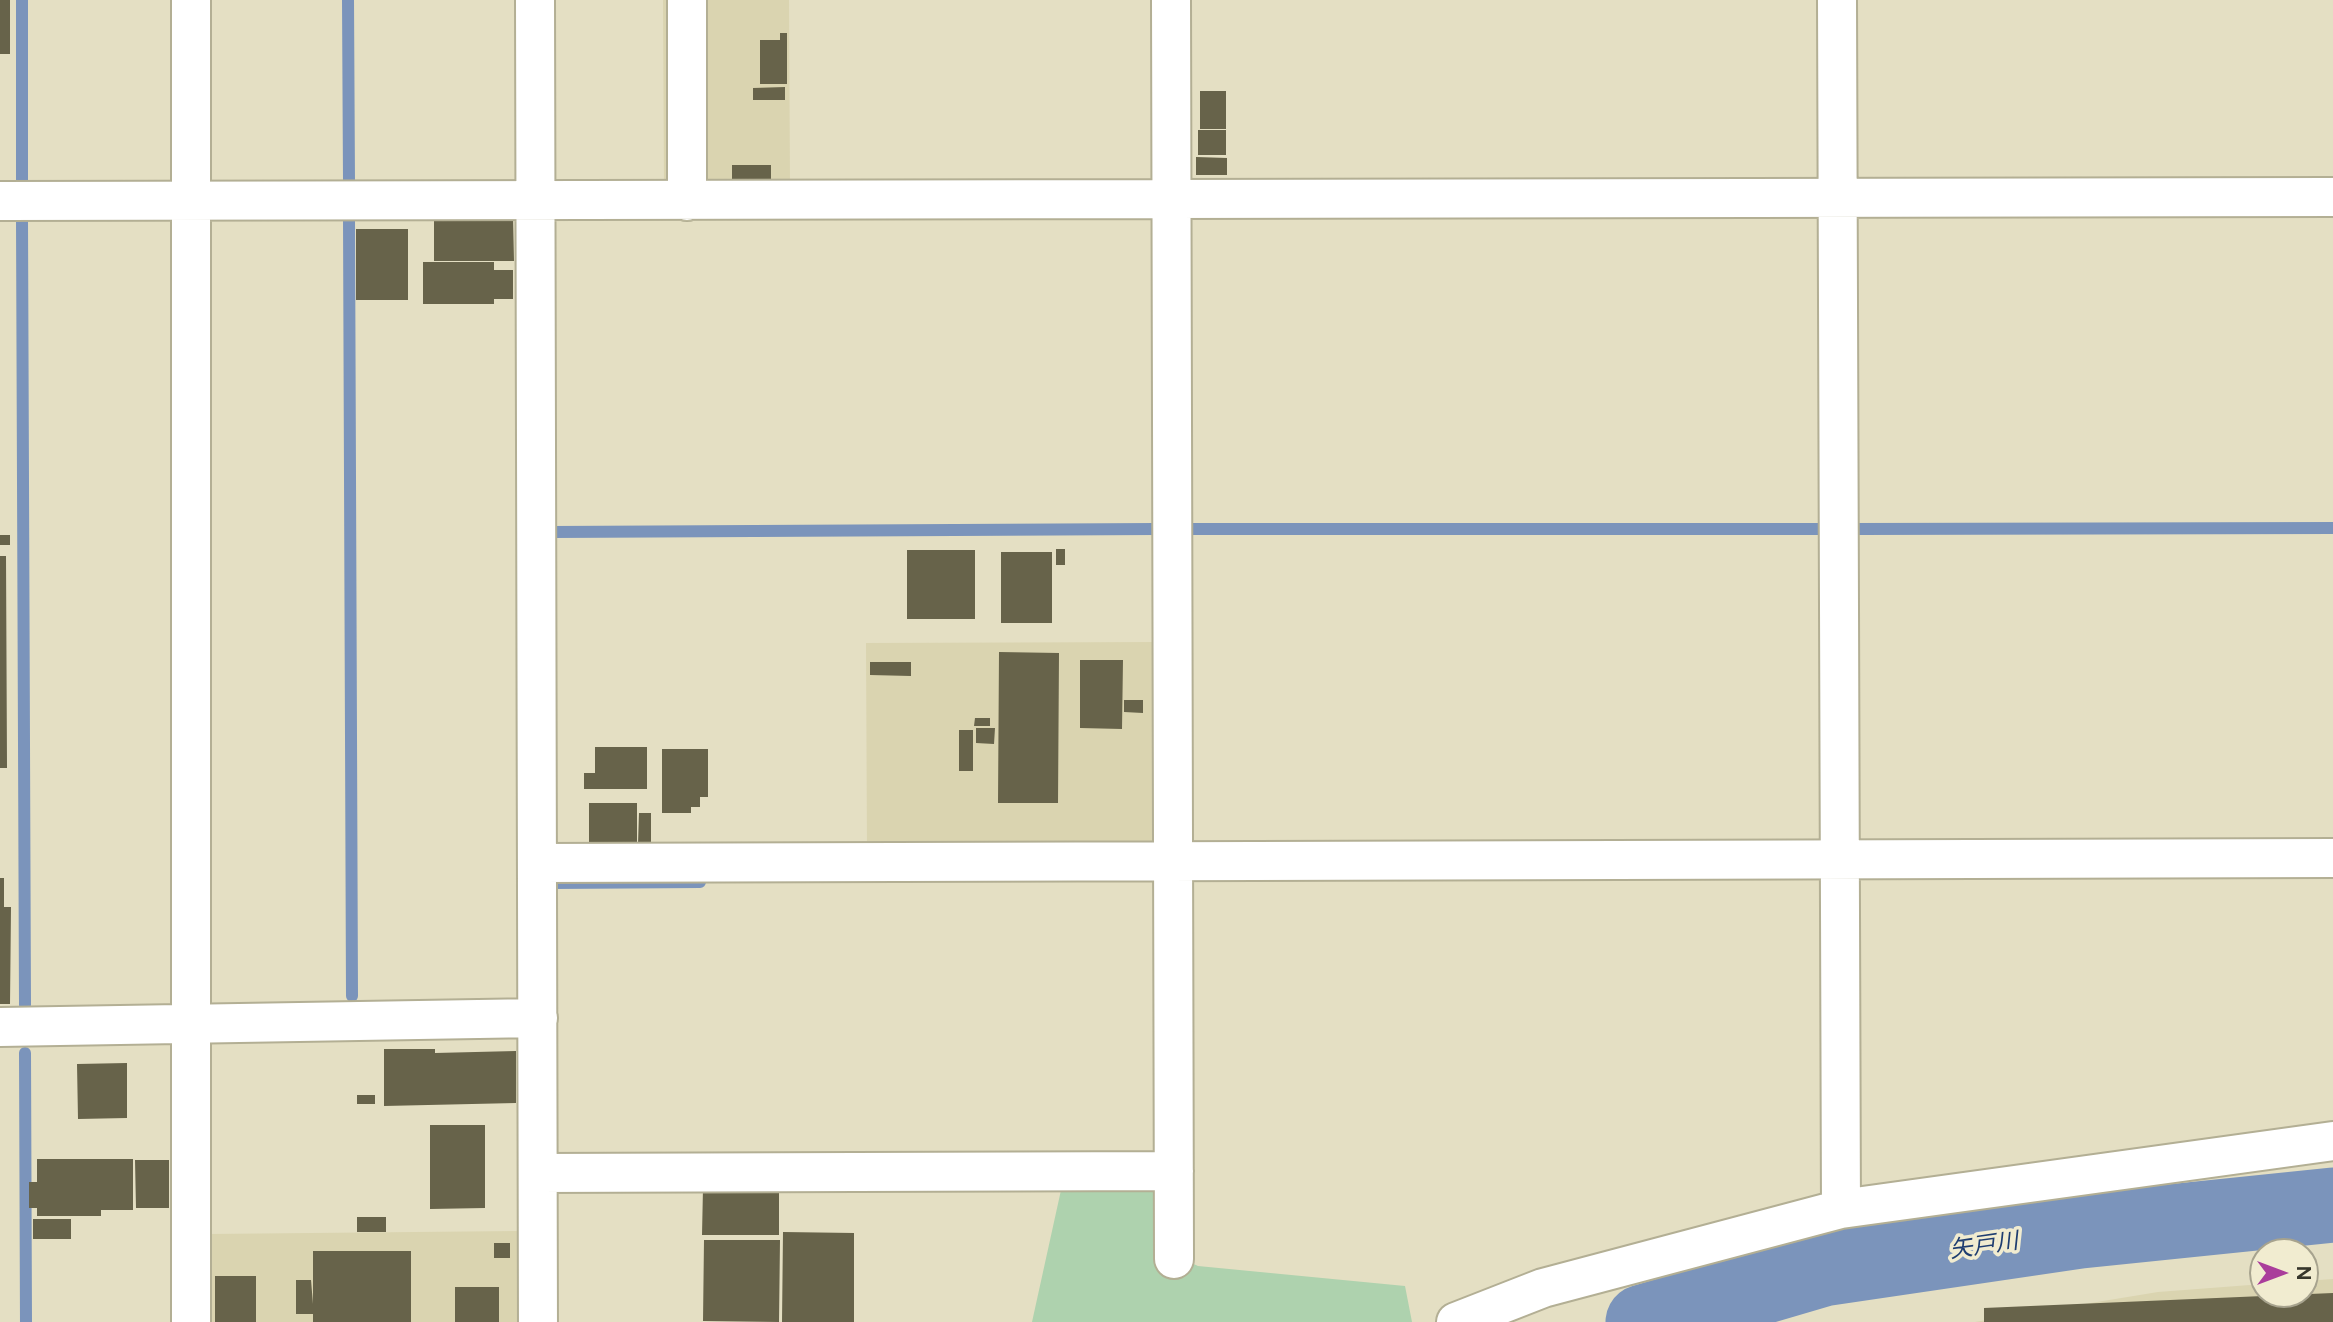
<!DOCTYPE html>
<meta charset="utf-8">
<style>
body{margin:0}
#map{position:relative;width:2333px;height:1322px;overflow:hidden;background:#e4dfc3;font-family:Figtree,sans-serif}
canvas{display:block}
.north{position:absolute;left:2249px;top:1238px;width:70px;height:70px;box-sizing:border-box;background:#f1ecd0;border:2px solid #a7a38e;border-radius:50%;rotate:90deg;font-size:19px;font-weight:700;line-height:28px;text-align:center;color:#37362b}
.north::after{content:'';display:block;margin:auto;width:24px;height:32px;background:#aa3d9b;clip-path:polygon(50% 0,100% 100%,50% 72%,0 100%)}
</style>
<div id="map">
<canvas width="2333" height="1322"></canvas>
<div class="north">N</div>
</div>
<script>
const ctx = document.querySelector('canvas').getContext('2d');
ctx.lineJoin = 'round';
function paint(path, color) { ctx.fillStyle = color; ctx.fill(path, 'evenodd'); }
const poly = rows => new Path2D(rows.map(r => 'M' + r).join(''));
function trace(path, color, width, dash) { ctx.strokeStyle = color; ctx.lineWidth = width; ctx.lineCap = dash ? 'butt' : 'round'; ctx.setLineDash(dash || []); ctx.stroke(path); }
function drawText(font, color, halo, rows, align = 'center') {
  ctx.font = font + ' Figtree,"Noto Sans JP",sans-serif'; ctx.lineWidth = 7; ctx.setLineDash([]); ctx.textBaseline = 'middle'; ctx.strokeStyle = halo; ctx.fillStyle = color; for (const [text, x, y, turn = 0] of rows) {
    ctx.save(); ctx.translate(x, y); ctx.rotate((+turn || 0) * Math.PI / 180); ctx.textAlign = isNaN(turn) ? turn : align; if (halo) ctx.strokeText(text, 0, 0); ctx.fillText(text, 0, 0); ctx.restore();
  }
}
const built = poly([
 [663,0,789,0,790,186,664,187],
 [1162,642,1161,844,867,851,866,643],
 [519,1231,520,1322,209,1322,208,1234],
 [2333,1279,2333,1322,1975,1322,2158,1292,2263,1284,2263,1294,2305,1294,2305,1281]
]);
const green = poly([
 [1063,1181,1161,1181,1185,1260,1198,1266,1405,1286,1412,1322,1032,1322]
]);
const stream = poly([
 [22,0,22,181],
 [348,0,349,181],
 [349,219,352,996],
 [22,220,25,1005],
 [1188,529,1824,529],
 [1857,529,2333,528],
 [552,532,1156,529],
 [553,883,700,882],
 [25,1053,26,1322]
]);
const river = poly([
 [1643,1322,1823,1269,2081,1231,2333,1205]
]);
const building = poly([
 [0,0,10,0,10,54,0,54],
 [780,33,787,33,787,84,760,84,760,40,780,40],
 [785,87,785,100,753,100,753,88],
 [1200,91,1226,91,1226,129,1200,129],
 [1198,130,1226,130,1226,155,1198,155],
 [1196,157,1227,158,1227,175,1196,175],
 [732,165,771,165,771,180,732,180],
 [434,216,513,216,514,261,434,261],
 [356,229,408,229,408,300,356,300],
 [423,262,494,262,494,270,513,270,513,299,494,299,494,304,423,304],
 [0,535,10,535,10,545,0,545],
 [1056,549,1065,549,1065,565,1056,565],
 [907,550,975,550,975,619,907,619],
 [1001,552,1052,552,1052,623,1001,623],
 [0,556,6,556,7,768,0,768],
 [999,652,1059,653,1058,803,998,803],
 [1080,660,1123,660,1122,729,1080,728],
 [870,662,911,662,911,676,870,675],
 [1124,700,1143,700,1143,713,1124,712],
 [975,718,990,718,990,726,974,726],
 [976,728,995,728,994,744,976,743],
 [959,730,973,730,973,771,959,771],
 [595,747,647,747,647,789,584,789,584,773,595,773],
 [662,749,708,749,708,797,700,797,700,807,691,807,691,813,662,813],
 [589,803,637,803,637,848,589,848],
 [639,813,651,813,651,844,638,844],
 [0,878,4,878,4,907,11,907,10,1004,0,1004],
 [384,1049,435,1049,435,1053,516,1051,516,1103,384,1106],
 [127,1063,127,1118,78,1119,77,1064],
 [357,1095,375,1095,375,1104,357,1104],
 [430,1125,485,1125,485,1208,430,1209],
 [37,1159,133,1159,133,1210,101,1210,101,1216,37,1216,37,1208,29,1208,29,1182,37,1182],
 [135,1160,169,1160,169,1208,136,1208],
 [703,1188,779,1188,779,1235,702,1235],
 [357,1217,386,1217,386,1232,357,1232],
 [33,1219,71,1219,71,1239,33,1239],
 [783,1232,854,1233,854,1322,782,1322],
 [704,1240,780,1240,779,1322,703,1321],
 [494,1243,510,1243,510,1258,494,1258],
 [313,1251,411,1251,411,1322,313,1322,313,1314,296,1314,296,1280,311,1280,313,1304],
 [215,1276,256,1276,256,1322,215,1322],
 [455,1287,499,1287,499,1322,455,1322],
 [2333,1293,2333,1322,1984,1322,1984,1308]
]);
const minor = poly([
 [191,0,191,1322],
 [535,0,538,1322],
 [687,0,687,201],
 [1171,0,1174,1259],
 [1837,0,1841,1209],
 [0,201,2333,197],
 [538,863,2333,858],
 [0,1027,538,1018],
 [538,1173,1174,1171],
 [1456,1322,1543,1288,1841,1209,2333,1141]
]);
const waterNames = [
 ["矢戸川",1984,1246,-8]
];
paint(built, '#dad4b0');
paint(green, '#aed2ae');
trace(stream, '#7b94bb', 12);
trace(river, '#7b94bb', 75);
paint(building, '#67634a');
trace(minor, '#b3af94', 42);
trace(minor, '#fff', 38);
drawText('italic 23px', '#1e3d70', '#f1ecd0', waterNames);
</script>
